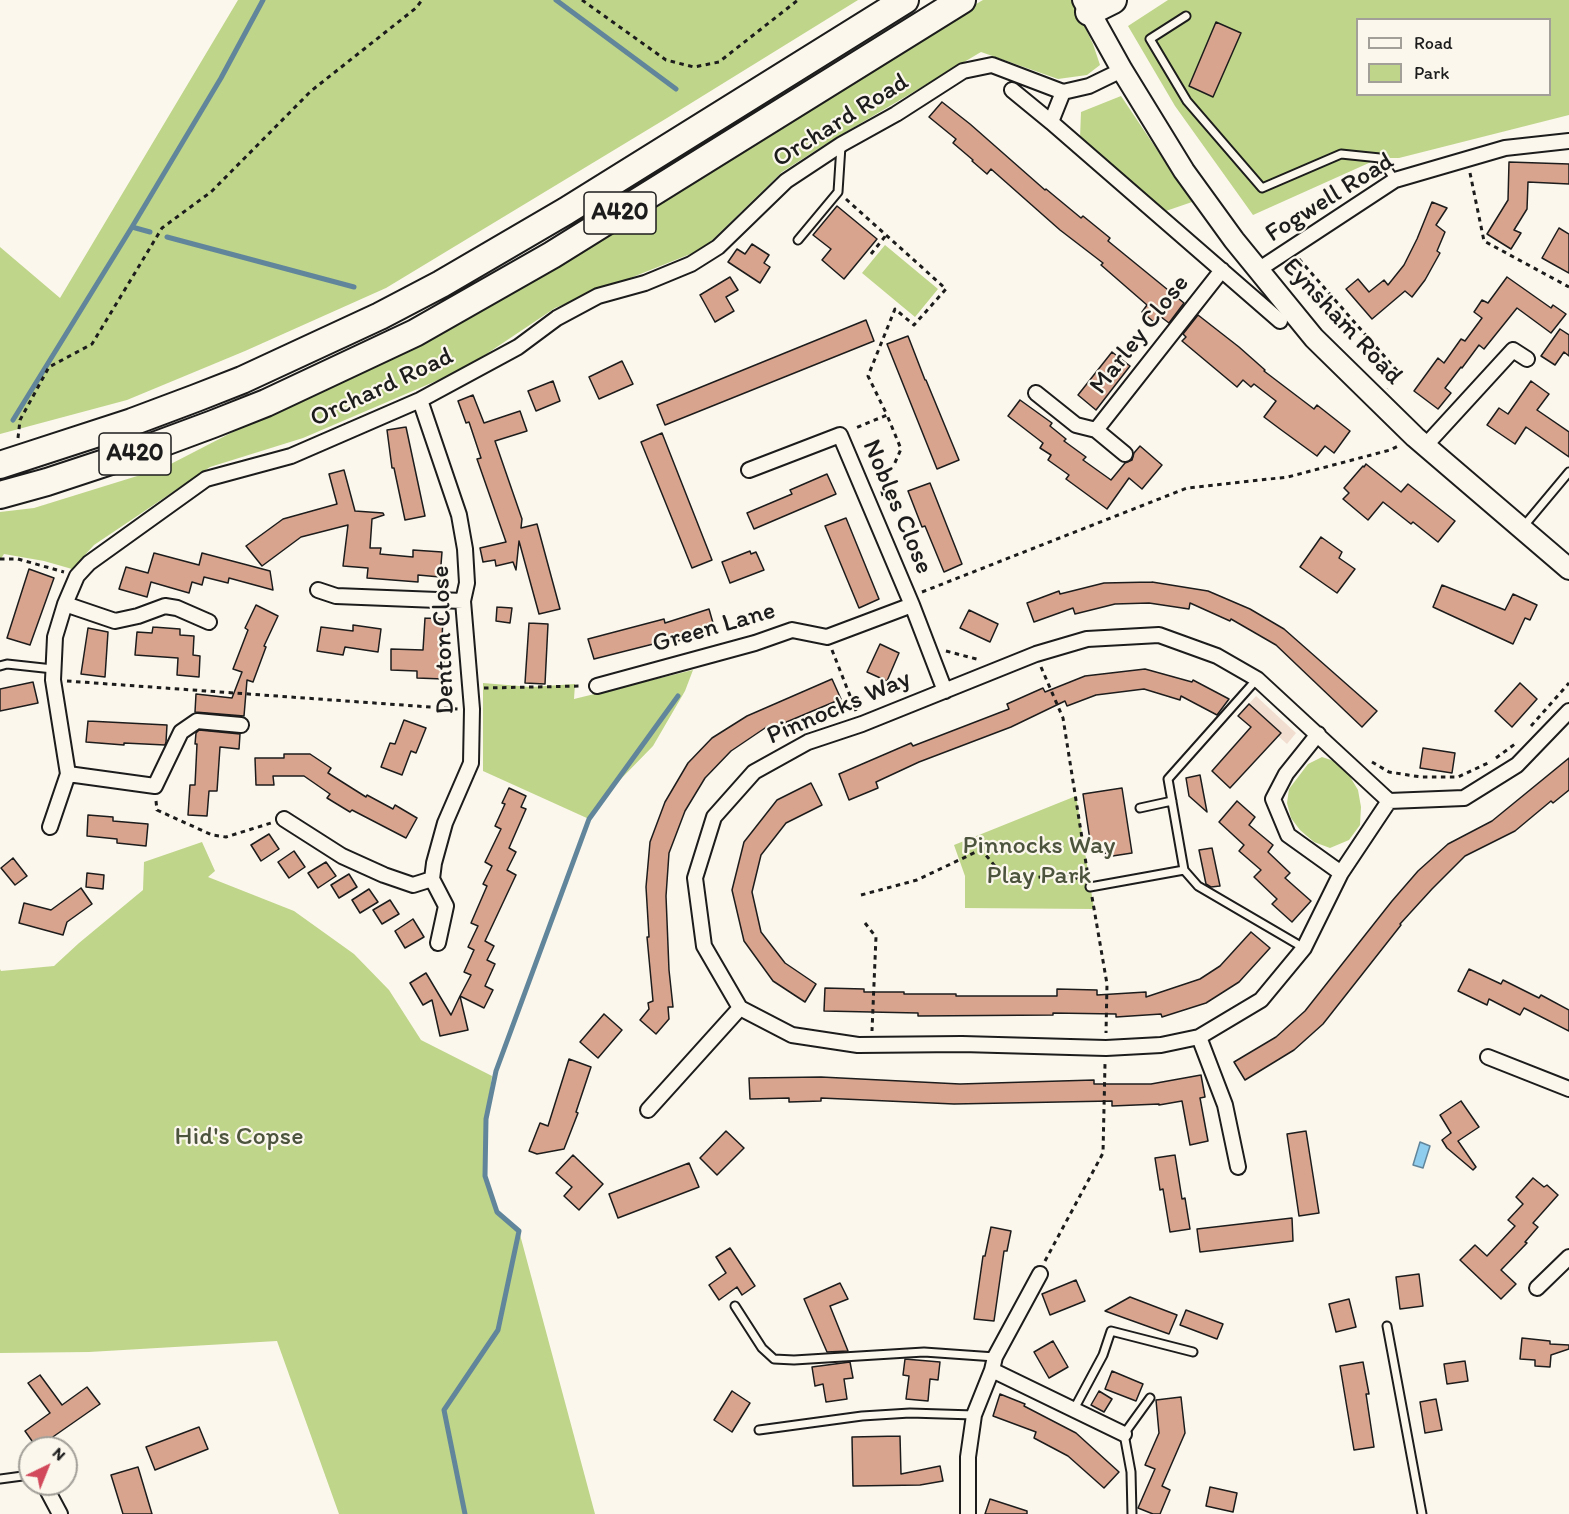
<!DOCTYPE html>
<style>
body{margin:0}
#map{position:relative;width:1569px;height:1514px;overflow:hidden;background:#fbf7ec;font-family:Itim,sans-serif}
canvas{display:block}
.legend{position:absolute;left:1356px;top:18px;width:195px;height:78px;box-sizing:border-box;background:#fbf7ec;border:2px solid #a29f99;margin:0;padding:8px 10px;list-style:none;font-size:18px;color:#1c1c1c}
.legend li{display:flex;align-items:center;gap:12px;height:30px}
.legend b{width:30px;border:2px solid #a29f99}
.north{position:absolute;left:18px;top:1436px;width:60px;height:60px;box-sizing:border-box;background:#fbf7ec;border:2px solid #a29f99;border-radius:50%;rotate:43deg;font-size:16px;font-weight:700;line-height:24px;text-align:center;color:#1c1c1c}
.north::after{content:'';display:block;margin:auto;width:21px;height:27px;background:#d1495b;clip-path:polygon(50% 0,100% 100%,50% 72%,0 100%)}
</style>
<div id="map">
<canvas width="1569" height="1514"></canvas>
<ul class="legend">
<li><b style="height:8px;background:#fbf7ec"></b>Road</li>
<li><b style="height:16px;background:#bfd58a"></b>Park</li>
</ul>
<div class="north">N</div>
</div>
<script>
const ctx = document.querySelector('canvas').getContext('2d');
ctx.lineJoin = 'round';
function paint(path, color) { ctx.fillStyle = color; ctx.fill(path, 'evenodd'); }
const poly = rows => new Path2D(rows.map(r => 'M' + r).join(''));
function trace(path, color, width, dash) { ctx.strokeStyle = color; ctx.lineWidth = width; ctx.lineCap = dash ? 'butt' : 'round'; ctx.setLineDash(dash || []); ctx.stroke(path); }
function drawText(font, color, halo, rows, align = 'center') {
  ctx.font = font + ' Itim,sans-serif'; ctx.lineWidth = 4.5; ctx.setLineDash([]); ctx.textBaseline = 'middle'; ctx.strokeStyle = halo; ctx.fillStyle = color; for (const [text, x, y, turn = 0] of rows) {
    ctx.save(); ctx.translate(x, y); ctx.rotate((+turn || 0) * Math.PI / 180); ctx.textAlign = isNaN(turn) ? turn : align; if (halo) ctx.strokeText(text, 0, 0); ctx.fillText(text, 0, 0); ctx.restore();
  }
}
const built = poly([
 [1256,696,1296,733,1287,744,1278,736,1270,745,1238,716]
]);
const green = poly([
 [238,0,858,0,667,118,386,288,245,351,127,400,0,434,0,247,60,298],
 [983,0,1072,0,1093,44,1100,65,1087,75,1058,79,981,52,829,142,782,172,703,249,555,308,464,369,303,438,210,467,94,545,72,569,44,561,4,554,0,560,0,512,34,508,163,468,287,404],
 [1168,0,1569,0,1569,115,1399,158,1380,158,1253,215,1175,106,1128,26],
 [1358,20,1550,20,1550,94,1358,94],
 [1121,96,1192,202,1163,212,1080,138,1081,112],
 [885,245,938,289,915,317,862,273],
 [693,670,685,691,653,746,614,786,589,819,483,771,483,683,531,687,575,684,574,699],
 [1322,757,1334,761,1349,775,1358,790,1361,807,1360,825,1349,840,1330,848,1314,842,1300,830,1291,818,1287,803,1289,789,1308,764],
 [1076,796,1094,909,965,908,965,876,954,845],
 [202,842,215,871,208,877,294,911,354,954,389,990,421,1040,492,1076,486,1119,485,1176,497,1212,519,1231,595,1514,339,1514,277,1341,89,1352,0,1353,0,969,1,971,54,966,79,943,143,890,144,862]
]);
const water = poly([
 [1420,1142,1430,1146,1423,1168,1413,1165,1420,1142]
]);
const stream = poly([
 [556,0,676,89],
 [132,227,150,232],
 [167,237,354,287],
 [13,420,132,227,221,78,263,0],
 [465,1514,444,1410,498,1330,519,1231,497,1212,485,1176,486,1119,496,1071,589,819,678,696]
]);
const building = poly([
 [1216,22,1241,33,1213,97,1189,86,1216,22],
 [942,102,970,124,1045,190,1046,189,1081,218,1083,216,1110,238,1108,241,1184,303,1169,323,1161,317,1155,323,1142,312,1147,305,1101,265,1103,263,1060,230,991,169,987,174,972,161,973,160,953,143,956,139,929,117,942,102],
 [1509,162,1569,164,1569,184,1528,182,1527,209,1514,230,1521,233,1511,249,1487,234,1508,200,1509,162],
 [1432,202,1447,208,1436,225,1445,232,1437,251,1440,253,1425,280,1412,297,1405,291,1372,319,1346,289,1358,279,1369,292,1384,280,1388,285,1404,265,1417,239,1432,202],
 [837,206,877,239,844,279,822,260,831,249,813,235,837,206],
 [1559,228,1569,234,1569,273,1542,258,1559,228],
 [752,244,769,255,764,263,770,267,760,283,728,262,737,249,745,254,752,244],
 [730,277,738,290,726,297,734,311,715,322,700,295,730,277],
 [1507,277,1551,308,1553,305,1566,314,1551,333,1517,308,1484,349,1479,345,1462,368,1461,367,1445,388,1451,393,1438,409,1414,391,1438,358,1444,363,1461,339,1465,341,1482,318,1474,312,1482,300,1488,303,1507,277],
 [1198,315,1239,347,1265,370,1264,371,1314,409,1317,405,1350,431,1334,453,1325,446,1317,456,1280,429,1264,417,1276,401,1254,384,1251,387,1243,380,1237,387,1182,341,1186,337,1183,334,1198,315],
 [866,320,874,341,665,425,657,405,866,320],
 [1560,329,1569,335,1569,356,1564,352,1555,365,1541,356,1560,329],
 [908,336,925,380,926,380,959,460,937,469,887,344,908,336],
 [1112,352,1130,366,1096,410,1078,395,1112,352],
 [622,361,633,384,599,399,589,377,622,361],
 [553,381,560,401,536,411,528,391,553,381],
 [1531,381,1549,394,1537,410,1569,432,1569,457,1526,427,1515,444,1487,425,1499,408,1508,414,1531,381],
 [473,395,484,423,520,411,527,431,495,441,522,519,521,528,537,524,560,609,539,614,519,541,516,570,513,562,496,566,495,560,483,562,480,548,506,542,477,459,481,458,469,422,466,423,458,401,473,395],
 [1020,400,1052,423,1050,426,1066,439,1064,441,1086,457,1083,460,1111,480,1125,463,1132,460,1134,453,1140,446,1162,465,1142,489,1129,478,1107,509,1066,479,1069,475,1048,460,1051,455,1040,448,1043,443,1008,416,1020,400],
 [406,427,425,516,405,520,394,468,392,468,387,430,406,427],
 [662,433,712,560,692,568,641,442,662,433],
 [1366,464,1401,492,1408,484,1455,521,1438,542,1413,522,1411,524,1383,502,1368,520,1343,499,1349,493,1344,488,1363,466,1364,467,1366,464],
 [344,470,355,511,383,513,384,515,372,519,370,548,381,548,380,554,413,557,413,550,442,552,440,577,418,575,418,582,367,578,368,568,343,566,348,525,301,537,262,566,246,546,283,519,337,504,329,474,344,470],
 [827,474,836,494,754,529,747,513,792,494,790,490,827,474],
 [930,483,962,564,944,572,925,526,922,527,908,491,930,483],
 [846,518,879,599,859,608,825,526,846,518],
 [1321,537,1342,552,1339,558,1355,569,1337,593,1300,567,1321,537],
 [750,551,751,554,756,552,764,570,730,583,722,562,750,551],
 [154,553,199,565,202,553,270,571,273,590,229,578,228,583,204,577,202,585,192,582,189,593,151,582,147,597,119,589,126,567,148,573,154,553],
 [29,569,54,578,30,645,7,638,29,569],
 [1152,582,1208,591,1250,609,1284,629,1377,711,1362,727,1276,645,1231,619,1230,621,1190,603,1189,609,1149,603,1115,604,1075,614,1073,608,1034,622,1027,603,1059,591,1060,594,1104,583,1152,582],
 [1442,585,1505,610,1513,594,1537,605,1530,620,1525,618,1513,644,1433,607,1442,585],
 [256,605,278,616,264,646,266,647,253,682,247,680,244,716,195,712,196,694,232,698,242,672,233,669,248,630,245,628,256,605],
 [497,607,512,608,510,623,496,621,497,607],
 [709,609,715,630,678,641,677,638,594,659,588,639,664,619,665,623,709,609],
 [969,610,998,624,990,642,960,628,969,610],
 [425,618,443,619,441,657,444,657,443,679,417,678,417,671,391,670,391,649,423,650,425,618],
 [529,623,548,624,545,684,525,683,529,623],
 [353,625,381,629,378,652,345,647,343,655,317,651,321,627,353,631,353,625],
 [153,627,180,629,180,635,194,636,193,655,200,656,199,677,177,675,178,658,135,655,137,632,152,633,153,627],
 [88,628,108,632,105,677,81,674,88,628],
 [880,644,899,653,887,681,867,672,880,644],
 [1145,669,1192,682,1193,680,1229,699,1217,715,1181,696,1180,700,1144,689,1096,695,1067,706,1065,701,1011,727,919,762,876,782,878,788,849,800,839,774,911,743,913,746,1009,709,1007,704,1043,688,1045,692,1085,676,1145,669],
 [832,679,841,699,770,729,768,726,731,751,705,778,685,811,669,853,666,896,669,970,673,1007,668,1007,669,1019,656,1034,640,1020,649,1009,648,1003,653,1001,647,937,649,937,646,887,650,842,665,802,688,763,712,738,747,716,832,679],
 [33,682,38,703,0,711,0,689,33,682],
 [1520,683,1537,699,1512,727,1495,711,1520,683],
 [1249,704,1281,733,1230,788,1212,771,1251,727,1238,716,1249,704],
 [404,720,426,728,416,753,411,751,402,775,381,767,390,743,395,744,404,720],
 [88,721,167,725,166,742,165,745,124,743,124,745,86,742,88,721],
 [199,730,240,734,239,749,220,747,217,791,209,791,207,816,188,815,190,785,195,785,197,744,195,744,196,733,199,730],
 [1423,748,1455,753,1452,773,1420,768,1423,748],
 [284,754,310,754,331,768,328,773,366,797,367,795,393,809,395,805,417,818,406,838,352,810,350,812,327,798,330,794,304,776,273,776,274,785,256,785,255,758,284,758,284,754],
 [1569,758,1569,790,1553,803,1551,801,1515,831,1465,856,1432,889,1400,924,1401,925,1323,1024,1294,1050,1245,1080,1234,1062,1276,1037,1305,1011,1392,901,1418,871,1448,844,1492,821,1569,758],
 [1200,775,1207,812,1189,796,1186,778,1200,775],
 [811,783,822,805,786,823,761,855,752,892,761,932,785,963,816,984,805,1002,773,981,744,941,732,890,744,842,777,800,811,783],
 [509,788,526,796,521,807,526,809,509,848,516,852,507,870,516,875,485,941,494,946,487,960,495,964,485,986,493,990,484,1008,460,996,471,975,464,972,474,950,468,947,478,926,471,923,487,886,483,884,492,866,485,862,501,829,495,826,505,804,502,803,509,788],
 [1122,788,1132,853,1106,857,1104,845,1091,847,1083,794,1122,788],
 [1237,801,1255,817,1249,825,1273,845,1268,852,1290,873,1285,878,1311,901,1292,922,1272,904,1277,899,1254,877,1261,870,1239,851,1244,845,1219,822,1237,801],
 [88,815,113,817,113,821,148,824,146,846,117,843,117,839,87,836,88,815],
 [269,834,279,849,261,861,251,845,269,834],
 [1212,848,1220,886,1211,887,1206,884,1199,850,1212,848],
 [294,851,305,867,289,878,278,862,294,851],
 [13,858,27,876,15,885,1,868,13,858],
 [326,862,336,876,318,888,308,873,326,862],
 [87,873,104,875,103,889,86,887,87,873],
 [349,874,357,887,339,898,331,885,349,874],
 [81,888,92,904,67,922,63,935,19,923,24,903,51,910,81,888],
 [369,889,378,902,360,913,352,900,369,889],
 [390,900,399,914,382,924,373,910,390,900],
 [413,919,424,937,405,948,395,931,413,919],
 [1251,932,1270,948,1239,982,1206,1003,1162,1017,1161,1014,1116,1017,1116,1014,1053,1013,1053,1015,918,1016,918,1013,824,1011,825,988,864,989,864,992,904,992,904,994,956,994,956,996,1057,996,1057,989,1097,990,1097,995,1146,992,1146,997,1200,979,1220,966,1251,932],
 [1469,969,1501,984,1503,980,1539,998,1541,995,1569,1010,1569,1031,1524,1008,1520,1015,1489,999,1487,1005,1458,991,1469,969],
 [426,973,451,1015,460,996,468,1030,440,1036,432,1000,423,1005,410,983,426,973],
 [604,1014,622,1030,598,1058,580,1042,604,1014],
 [569,1059,591,1067,576,1112,578,1113,564,1149,537,1154,529,1151,540,1123,548,1126,569,1059],
 [1201,1075,1205,1097,1200,1098,1208,1141,1190,1145,1182,1101,1159,1105,1159,1104,1112,1106,1112,1101,954,1104,821,1098,821,1101,789,1102,789,1098,750,1099,749,1078,821,1077,960,1084,1094,1080,1094,1084,1151,1084,1201,1075],
 [1461,1101,1479,1127,1458,1141,1476,1167,1473,1170,1447,1148,1442,1140,1451,1133,1440,1115,1461,1101],
 [726,1131,744,1148,717,1175,700,1158,726,1131],
 [1306,1131,1319,1213,1299,1216,1287,1134,1306,1131],
 [573,1155,603,1184,579,1210,564,1196,572,1187,556,1173,573,1155],
 [1175,1155,1182,1199,1185,1198,1190,1229,1170,1232,1163,1189,1160,1190,1155,1158,1175,1155],
 [689,1163,699,1187,618,1218,609,1194,689,1163],
 [1533,1178,1544,1187,1547,1185,1558,1195,1533,1223,1538,1227,1525,1242,1527,1243,1501,1270,1516,1284,1501,1299,1460,1260,1475,1245,1487,1256,1515,1226,1508,1220,1523,1204,1516,1197,1533,1178],
 [1292,1218,1293,1241,1200,1252,1197,1229,1292,1218],
 [991,1227,1011,1231,1007,1251,1004,1251,994,1321,974,1319,983,1256,985,1256,991,1227],
 [730,1248,755,1286,742,1295,737,1287,719,1300,709,1285,726,1273,716,1257,730,1248],
 [1419,1274,1423,1306,1400,1309,1396,1277,1419,1274],
 [1076,1280,1085,1301,1050,1315,1042,1294,1076,1280],
 [840,1283,848,1299,830,1306,848,1351,827,1352,804,1299,840,1283],
 [1130,1297,1177,1315,1169,1334,1105,1311,1130,1297],
 [1349,1299,1356,1327,1336,1332,1329,1304,1349,1299],
 [1186,1310,1223,1324,1217,1339,1180,1325,1186,1310],
 [1522,1338,1550,1341,1550,1344,1569,1345,1569,1349,1551,1355,1550,1367,1535,1366,1535,1360,1520,1359,1522,1338],
 [1053,1341,1068,1367,1049,1378,1034,1352,1053,1341],
 [905,1359,940,1362,938,1380,930,1379,928,1401,906,1399,909,1376,903,1375,905,1359],
 [1465,1361,1468,1381,1447,1384,1444,1364,1465,1361],
 [850,1362,853,1378,844,1379,847,1399,826,1402,823,1384,815,1386,812,1367,850,1362],
 [1363,1362,1369,1394,1366,1394,1374,1447,1354,1450,1340,1366,1363,1362],
 [1112,1371,1143,1384,1136,1401,1105,1389,1112,1371],
 [40,1375,62,1405,87,1387,100,1404,37,1448,25,1431,50,1413,28,1383,40,1375],
 [732,1391,750,1403,732,1432,714,1420,732,1391],
 [1099,1391,1112,1399,1104,1412,1091,1405,1099,1391],
 [1000,1394,1025,1404,1024,1406,1076,1433,1119,1472,1104,1488,1068,1456,1034,1438,1036,1432,993,1416,1000,1394],
 [1181,1397,1185,1433,1162,1486,1170,1490,1160,1514,1153,1514,1138,1508,1155,1469,1145,1465,1159,1433,1156,1400,1181,1397],
 [1436,1399,1442,1430,1425,1433,1420,1402,1436,1399],
 [199,1427,208,1449,155,1470,146,1447,199,1427],
 [900,1436,901,1474,940,1466,943,1481,920,1485,853,1486,852,1437,900,1436],
 [138,1467,152,1514,123,1514,111,1475,138,1467],
 [1210,1487,1237,1493,1233,1512,1206,1506,1210,1487],
 [990,1499,1027,1511,1027,1514,985,1514,990,1499]
]);
const path = poly([
 [582,0,666,60,694,67,719,62,798,0],
 [1470,173,1484,241,1569,287],
 [846,199,946,289,914,325,895,309,868,376,887,415,853,429],
 [871,254,887,234],
 [1299,259,1399,373,1388,389],
 [18,438,20,420,49,367,92,344,162,228,211,192,311,91,416,8,422,0],
 [883,496,882,492,901,449,887,415],
 [0,559,18,559,64,572],
 [922,592,1187,488,1288,477,1390,450,1398,446],
 [832,650,856,711],
 [946,651,980,660],
 [1041,667,1063,718,1088,876],
 [67,681,458,709],
 [484,688,583,686],
 [1531,726,1569,683],
 [1496,758,1515,744],
 [1372,762,1389,772,1421,777,1458,777,1488,763],
 [156,801,157,810,212,835,226,837,271,823],
 [861,895,917,880,978,851,985,854,1004,877,1014,880,1069,874,1080,880],
 [1092,897,1107,984,1106,1033],
 [865,923,876,937,872,1031],
 [1045,1261,1103,1153,1105,1064]
]);
const lane = poly([
 [1186,16,1150,39,1187,101,1262,188,1341,154,1380,158,1395,180],
 [798,240,838,192,841,146],
 [1523,527,1569,472],
 [0,666,7,664,53,669],
 [1257,679,1168,779,1184,870,1198,886,1304,948],
 [1140,808,1172,801],
 [1090,887,1184,870],
 [735,1306,762,1348,774,1359,794,1360,924,1352,995,1357],
 [1387,1326,1422,1514],
 [1073,1411,1103,1355,1111,1331,1193,1352],
 [759,1430,862,1416,910,1413,974,1415],
 [0,1479,30,1475],
 [1132,1514,1131,1472,1124,1434,1150,1398]
]);
const street = poly([
 [1122,70,1089,86,1063,92,1051,122,1280,321],
 [1012,90,1051,122],
 [1258,270,1395,180,1505,148,1569,141],
 [1036,393,1076,425,1096,430],
 [420,400,459,515,465,549,467,583,463,601,472,709,471,763,445,823,434,863,432,879,446,906,438,943],
 [1425,446,1513,350,1527,359],
 [1125,454,1096,430,1222,270],
 [749,470,840,435,912,605,945,691],
 [318,590,336,596,463,601],
 [65,604,115,621,138,616,165,606,177,608,209,622],
 [597,686,755,643,792,630,827,637,912,605],
 [241,725,197,721,181,732,155,786,68,774,53,680,55,637,65,604,77,576,89,563,206,479,291,456,420,400,518,347,557,318,598,296,645,283,691,264,718,247,786,181,842,144,896,114,963,71,992,65,1063,92],
 [1318,734,1286,774,1273,799,1288,835,1341,873],
 [1389,801,1341,873,1304,948,1261,1000,1199,1037,1161,1045,1106,1048,962,1044,858,1045,792,1035,740,1008,704,946,695,878,714,817,754,772,808,742,862,724,1036,654,1087,639,1159,635,1217,656,1257,679,1389,801,1464,798,1517,765,1569,711],
 [284,819,342,856,384,875,413,885,432,879],
 [50,827,68,774],
 [1199,1037,1225,1105,1238,1167],
 [1488,1057,1569,1089],
 [648,1110,740,1008],
 [1537,1288,1569,1257],
 [992,1370,1124,1434],
 [44,1484,60,1514],
 [968,1514,968,1457,974,1415,992,1370,995,1357,1040,1274]
]);
const secondary = poly([
 [1083,0,1122,70,1184,171,1234,240,1314,338,1415,437,1569,569]
]);
const highway = poly([
 [1089,12,1113,0],
 [0,465,132,422,196,398,242,380,380,316,441,284,566,211,905,0],
 [0,495,47,482,135,453,213,424,266,403,415,333,552,255,962,0]
]);
const shields = [
 [620,213,72],
 [135,454,72]
];
const shieldNames = [
 ["A420",620,213],
 ["A420",135,454]
];
const streetNames = [
 ["Orchard Road",841,121,-32],
 ["Fogwell Road",1330,198,-32],
 ["Eynsham Road",1342,322,47],
 ["Marley Close",1140,335,-52],
 ["Orchard Road",382,388,-25],
 ["Nobles Close",897,507,67],
 ["Green Lane",714,628,-16],
 ["Denton Close",444,640,-92],
 ["Pinnocks Way",839,708,-23]
];
const parkNames = [
 ["Pinnocks Way",1039,846],
 ["Play Park",1039,876],
 ["Hid's Copse",239,1137]
];
paint(built, '#f1ded0');
paint(green, '#bfd58a');
paint(water, '#8fcdef');
trace(water, '#61869b', 1.5);
trace(stream, '#61869b', 5);
paint(building, '#d9a48e');
trace(building, '#1c1c1c', 1.5);
trace(lane, '#1c1c1c', 11);
trace(street, '#1c1c1c', 18);
trace(secondary, '#1c1c1c', 24);
trace(highway, '#1c1c1c', 30);
trace(path, '#1c1c1c', 3, [4.5, 4.5]);
trace(lane, '#fbf7ec', 7);
trace(street, '#fbf7ec', 14);
trace(secondary, '#fbf7ec', 20);
trace(highway, '#fbf7ec', 26);
for (const [x, y, w] of shields) { const box = new Path2D(); box.roundRect(x - w / 2, y - 21, w, 42, 4.5); ctx.fillStyle = '#fbf7ec'; ctx.fill(box); trace(box, '#1c1c1c', 1.5); }
drawText('bold 24px', '#1c1c1c', null, shieldNames);
drawText('26px', '#1c1c1c', '#fbf7ec', streetNames);
drawText('26px', '#4d543d', '#fbf7ec', parkNames);
</script>
